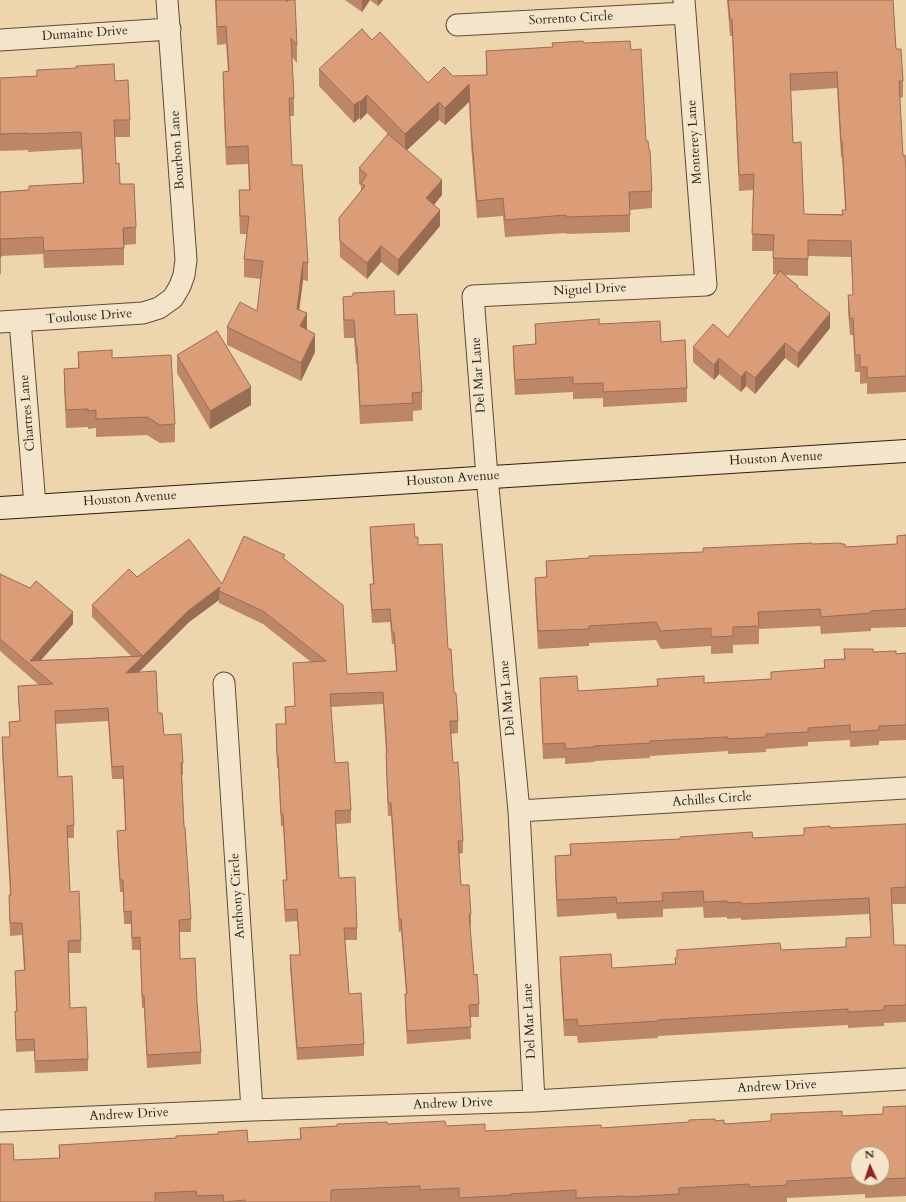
<!DOCTYPE html>
<style>
body{margin:0}
#map{position:relative;width:906px;height:1202px;overflow:hidden;background:#edd5ad;font-family:Cardo,serif}
canvas{display:block}
.north{position:absolute;left:850px;top:1146px;width:40px;height:40px;box-sizing:border-box;background:#f3e4ca;border:1px solid #a49580;border-radius:50%;rotate:357deg;font-size:11px;font-weight:700;line-height:16px;text-align:center;color:#2d1e10}
.north::after{content:'';display:block;margin:auto;width:14px;height:18px;background:#8f2418;clip-path:polygon(50% 0,100% 100%,50% 72%,0 100%)}
</style>
<div id="map">
<canvas width="906" height="1202"></canvas>
<div class="north">N</div>
</div>
<script>
const ctx = document.querySelector('canvas').getContext('2d');
ctx.lineJoin = 'round';
const poly = rows => new Path2D(rows.map(r => 'M' + r).join(''));
function trace(path, color, width, dash) { ctx.strokeStyle = color; ctx.lineWidth = width; ctx.lineCap = dash ? 'butt' : 'round'; ctx.setLineDash(dash || []); ctx.stroke(path); }
function paint(path, color) { ctx.fillStyle = color; ctx.fill(path, 'evenodd'); }
function drawText(font, color, halo, rows, align = 'center') {
  ctx.font = font + ' Cardo,serif'; ctx.lineWidth = 3; ctx.setLineDash([]); ctx.textBaseline = 'middle'; ctx.strokeStyle = halo; ctx.fillStyle = color; for (const [text, x, y, turn = 0] of rows) {
    ctx.save(); ctx.translate(x, y); ctx.rotate((+turn || 0) * Math.PI / 180); ctx.textAlign = isNaN(turn) ? turn : align; if (halo) ctx.strokeText(text, 0, 0); ctx.fillText(text, 0, 0); ctx.restore();
  }
}
const street = poly([
 [457,25,685,13],
 [0,40,170,29],
 [20,321,35,505],
 [0,322,143,313,159,308,173,298,180,286,184,275,186,260,167,0],
 [224,683,252,1110],
 [519,811,906,788],
 [534,1101,519,811,487,477,473,296,706,285,684,0],
 [0,1121,252,1110,534,1101,906,1079]
]);
const secondary = poly([
 [0,508,906,451]
]);
const wall = poly([
 [215,0,287,0,297,45,297,63,292,57,294,98,294,116,290,116,292,165,308,263,308,281,303,280,299,310,315,352,301,381,227,345,227,327,257,311,261,279,244,277,244,259,247,234,240,234,239,208,239,190,249,190,248,164,226,165,223,90,223,72,228,72,226,44,217,45],
 [345,0,370,0,362,12],
 [370,0,383,0,378,6],
 [727,0,893,0,896,49,903,81,903,97,900,98,903,156,906,167,906,392,867,394,867,383,860,384,860,372,855,372,853,335,850,335,848,312,848,295,853,295,851,257,808,256,808,276,785,275,798,289,830,328,798,368,785,358,755,394,746,386,741,392,719,374,714,380,693,362,693,347,728,337,778,275,773,274,773,251,752,251,753,190,739,191,732,36,730,36],
 [837,88,841,158,842,157,845,210,842,214,804,214,793,143,791,91],
 [372,40,428,83,453,76,486,75,486,51,552,47,584,43,631,50,646,141,652,191,652,208,630,210,630,232,566,234,566,233,505,237,503,216,477,218,471,145,469,102,445,125,439,120,407,150,442,195,434,205,440,226,398,276,381,262,367,279,340,257,339,218,361,191,361,186,359,184,359,168,388,134,367,113,360,120,359,118,354,123,319,86,319,69],
 [37,70,115,81,130,120,130,137,114,137,116,164,120,184,136,227,136,244,124,245,124,265,44,268,43,254,1,256,1,274,0,274,0,192,29,190,83,184,81,149,28,152,28,150,0,151,0,78,37,76],
 [343,297,395,315,422,392,422,410,413,411,413,421,360,424,357,364,356,364,354,338,344,338,343,315],
 [535,324,599,324,661,342,687,388,687,402,603,407,603,398,573,399,573,392,515,395,513,360,513,346,535,344],
 [78,352,112,358,175,424,175,442,160,443,147,435,96,437,96,428,88,429,88,427,66,428,64,387,64,369,78,368],
 [177,355,251,405,210,429,177,373],
 [370,527,415,537,418,545,448,649,458,721,458,733,451,734,453,763,463,841,463,853,459,854,461,885,471,914,471,926,470,927,474,975,479,1004,479,1017,470,1017,471,1039,407,1044,405,1007,405,994,406,994,401,931,399,932,391,816,388,816,386,766,386,753,383,704,331,707,335,763,351,810,351,823,336,824,339,878,357,928,357,940,345,940,349,994,364,1044,364,1056,297,1060,290,968,290,955,300,955,297,921,285,922,283,880,286,880,283,826,281,826,278,768,277,768,276,724,285,724,285,707,295,706,293,663,311,662,263,624,219,603,219,600,189,622,139,672,158,713,164,735,183,763,183,775,182,775,184,827,191,919,191,932,179,932,180,959,197,1002,201,1052,201,1064,147,1068,144,1008,142,1008,140,950,132,950,131,924,124,924,123,892,120,892,117,843,117,831,125,830,123,779,112,779,108,721,55,724,58,777,74,825,74,838,67,838,70,892,81,940,81,953,68,953,70,1008,88,1059,88,1071,35,1073,34,1051,16,1052,15,1023,15,1011,16,1011,15,971,24,970,22,935,10,936,9,907,9,895,10,895,2,750,2,737,10,737,9,722,20,721,18,698,18,686,39,685,0,651,0,574,73,624,41,660,131,656,92,617,92,605,137,577,222,584,285,559,347,674,396,671,394,644,392,644,390,622,372,623,370,596,370,584,373,584,370,539],
 [906,535,906,627,871,628,871,631,821,634,820,626,759,629,759,644,733,645,733,653,711,654,711,646,661,649,656,640,589,643,589,646,538,649,535,595,535,578,546,577,546,561,703,552,812,544,841,544,845,547,897,544,897,536],
 [844,649,896,654,906,653,906,740,879,741,879,745,850,747,850,740,808,742,808,746,766,749,766,752,728,754,728,751,650,756,650,758,594,761,594,762,565,764,565,758,543,759,540,693,540,678,578,691,657,686,657,679,704,683,771,679,771,672,824,668,824,660,844,659],
 [906,824,906,904,892,904,894,945,906,945,906,1022,884,1023,884,1026,848,1028,848,1025,658,1036,658,1038,578,1043,577,1036,564,1036,560,973,560,957,612,968,675,964,675,958,677,958,677,950,781,950,846,947,846,938,871,937,869,914,741,920,741,918,727,919,727,917,704,918,703,907,663,909,663,917,617,919,616,913,557,917,555,872,555,856,570,855,570,844,753,838,804,835,804,828,830,828],
 [906,1106,906,1196,865,1198,865,1194,787,1198,787,1202,0,1202,14,1160,59,1158,59,1145,248,1142,300,1139,300,1128,387,1124,446,1126,485,1131,601,1128,715,1121,724,1124,771,1121,771,1114,842,1116,883,1114,883,1107],
 [858,1154,882,1178,858,1178]
]);
const shadedWall = poly([
 [362,0,370,0,362,12],
 [378,0,383,0,378,6],
 [469,84,469,102,445,125,445,108],
 [367,95,367,113,360,120,360,102],
 [359,101,359,118,354,123,354,105],
 [439,102,439,120,405,152,405,134],
 [442,180,442,195,426,214,426,198],
 [440,210,440,226,398,276,398,260],
 [381,246,381,262,367,279,367,263],
 [303,262,303,280,297,327,297,309],
 [307,313,307,331,300,326],
 [830,313,830,328,798,368,798,353],
 [315,334,315,352,301,381,301,363],
 [785,343,785,358,755,394,755,378],
 [719,358,719,374,714,380,714,365],
 [746,371,746,386,741,392,741,377],
 [251,387,251,405,210,429,210,411],
 [220,587,219,591,219,600,189,622,143,668,143,656,189,610],
 [73,612,73,624,34,668,30,661],
 [143,656,143,668,126,685,126,673]
]);
const building = poly([
 [216,0,287,0,287,2,288,0,295,0,297,45,291,38,294,98,289,98,292,165,302,165,308,263,303,262,297,309,307,313,300,326,315,334,301,363,227,327,240,302,257,311,263,261,244,259,249,216,240,216,239,190,250,190,248,146,226,147,223,72,229,71,226,26,217,27,216,0],
 [728,0,893,0,896,49,901,49,903,81,899,81,903,156,905,155,906,167,906,376,867,378,867,367,860,367,860,355,855,355,853,318,850,319,848,295,853,295,851,241,808,240,808,259,773,258,774,235,752,234,754,174,739,175,732,19,730,19,728,0],
 [837,72,841,141,842,141,846,210,842,210,843,215,804,214,801,142,793,143,790,74,837,72],
 [362,29,372,40,380,32,428,83,444,67,453,76,487,75,486,51,553,47,552,43,583,41,584,43,630,41,631,50,641,49,646,141,648,141,649,150,650,150,652,191,629,192,630,215,566,217,566,215,505,220,503,198,477,201,471,128,469,84,445,108,439,102,405,134,367,95,360,102,359,101,354,105,319,69,362,29],
 [114,64,115,81,128,80,130,120,114,120,116,164,119,163,120,184,134,184,136,227,123,228,124,248,44,251,43,237,0,239,1,257,0,257,0,192,29,190,29,186,84,183,81,132,28,134,28,133,0,134,0,78,37,76,37,70,77,68,76,66,114,64],
 [388,134,442,180,426,198,440,210,398,260,381,246,367,263,340,241,339,218,365,186,361,183,367,175,359,168,388,134],
 [780,271,798,286,797,287,830,313,798,353,785,343,755,378,746,371,741,377,719,358,714,365,693,347,713,324,728,337,780,271],
 [394,291,395,315,417,314,422,392,412,393,413,403,360,406,357,346,356,346,354,320,344,320,343,297,353,296,353,293,394,291],
 [599,319,599,324,660,321,661,342,685,340,687,388,603,392,603,383,573,384,573,377,515,380,513,346,536,344,535,324,599,319],
 [217,331,251,387,210,411,177,355,217,331],
 [112,350,112,358,171,355,175,424,160,425,147,417,96,419,96,410,88,411,88,409,66,410,64,369,79,368,78,352,112,350],
 [414,524,415,537,418,537,418,545,442,544,448,649,451,649,454,693,456,693,458,721,450,721,453,763,458,762,463,841,458,841,461,885,469,885,471,914,469,914,474,975,477,974,479,1004,469,1005,471,1027,407,1031,405,994,407,994,401,919,399,919,391,803,388,803,386,753,387,753,383,692,330,694,335,763,348,762,351,810,335,811,339,878,355,877,357,928,344,928,349,994,361,993,364,1044,297,1048,290,955,300,955,297,909,285,910,283,880,287,880,283,814,281,814,278,756,277,756,276,724,286,724,285,707,295,706,293,663,326,661,263,611,219,591,220,587,189,610,143,656,92,605,129,569,137,577,189,539,222,584,244,536,285,555,283,558,343,605,347,674,397,671,394,632,392,632,390,609,372,610,370,584,374,584,370,527,414,524],
 [906,535,906,609,871,611,871,613,821,617,820,609,758,612,759,626,733,627,733,636,711,637,711,628,661,631,656,622,589,626,589,629,538,631,535,578,547,577,546,561,589,558,589,556,703,552,703,548,812,543,812,544,841,543,841,544,845,544,845,547,897,544,897,536,906,535],
 [0,574,30,588,36,581,73,612,30,661,143,656,126,673,156,671,158,713,162,713,164,735,181,734,183,763,181,763,184,827,185,827,191,919,179,920,180,959,195,958,197,1002,201,1052,147,1055,144,996,142,996,140,937,132,938,131,911,124,912,123,880,120,880,117,831,126,830,123,766,112,767,108,708,55,711,58,777,72,776,74,825,67,826,70,892,79,891,81,940,68,941,70,1008,86,1007,88,1059,35,1061,34,1039,16,1040,15,1011,17,1011,15,971,25,970,22,923,10,923,9,895,11,895,2,737,10,737,9,722,20,721,18,686,53,684,0,639,0,574],
 [844,649,873,649,873,652,896,651,896,654,906,653,906,725,879,726,879,730,850,732,850,725,808,728,808,732,766,734,766,737,728,739,728,737,650,741,650,743,594,746,594,747,565,749,565,743,543,744,540,678,577,676,578,691,658,686,657,679,704,676,704,683,771,679,771,672,825,668,824,660,845,659,844,649],
 [906,824,906,887,891,888,894,945,906,945,906,1005,884,1006,884,1010,848,1012,848,1009,658,1020,658,1021,578,1026,577,1019,564,1020,560,957,611,954,612,968,676,964,675,958,677,958,677,950,780,943,781,950,846,947,846,938,871,937,869,898,741,904,741,902,727,903,727,901,704,902,703,891,662,893,663,901,617,903,616,897,557,900,555,856,571,855,570,844,680,839,680,837,752,832,753,838,804,835,804,828,830,826,830,828,906,824],
 [906,1106,906,1178,865,1180,865,1178,882,1178,882,1154,858,1154,858,1177,787,1181,787,1185,749,1187,749,1184,679,1188,679,1194,625,1197,625,1196,576,1198,576,1190,510,1194,511,1195,459,1198,459,1188,420,1190,420,1186,331,1190,331,1202,245,1202,245,1200,224,1202,223,1195,197,1196,196,1191,155,1193,155,1202,0,1202,0,1144,13,1144,14,1160,60,1158,59,1145,176,1138,176,1136,218,1134,218,1132,247,1130,248,1142,301,1139,300,1128,337,1126,337,1124,387,1122,387,1124,445,1121,446,1126,485,1124,485,1131,601,1125,601,1128,689,1122,689,1120,715,1119,715,1121,724,1120,724,1124,771,1121,771,1114,842,1111,842,1116,883,1114,883,1107,906,1106]
]);
const streetNames = [
 ["Sorrento Circle",571,19,-3],
 ["Dumaine Drive",85,34,-4],
 ["Monterey Lane",695,142,-94],
 ["Bourbon Lane",178,150,-94],
 ["Niguel Drive",590,290,-3],
 ["Toulouse Drive",89,317,-4],
 ["Del Mar Lane",479,375,-94],
 ["Chartres Lane",28,413,-95],
 ["Houston Avenue",776,459,-3],
 ["Houston Avenue",453,479,-4],
 ["Houston Avenue",130,499,-4],
 ["Del Mar Lane",508,698,-95],
 ["Achilles Circle",712,800,-4],
 ["Anthony Circle",238,896,-94],
 ["Del Mar Lane",530,1021,-93],
 ["Andrew Drive",777,1087,-3],
 ["Andrew Drive",453,1104,-2],
 ["Andrew Drive",129,1115,-3]
];
trace(street, '#5d4c37', 23);
trace(secondary, '#2d1e10', 24);
trace(street, '#f3e4ca', 21);
trace(secondary, '#f3e4ca', 22);
paint(wall, '#bc8667');
paint(shadedWall, '#996d54');
paint(building, '#db9c78');
trace(building, '#996d54', 1);
drawText('13px', '#2d1e10', '#f3e4ca', streetNames);
</script>
